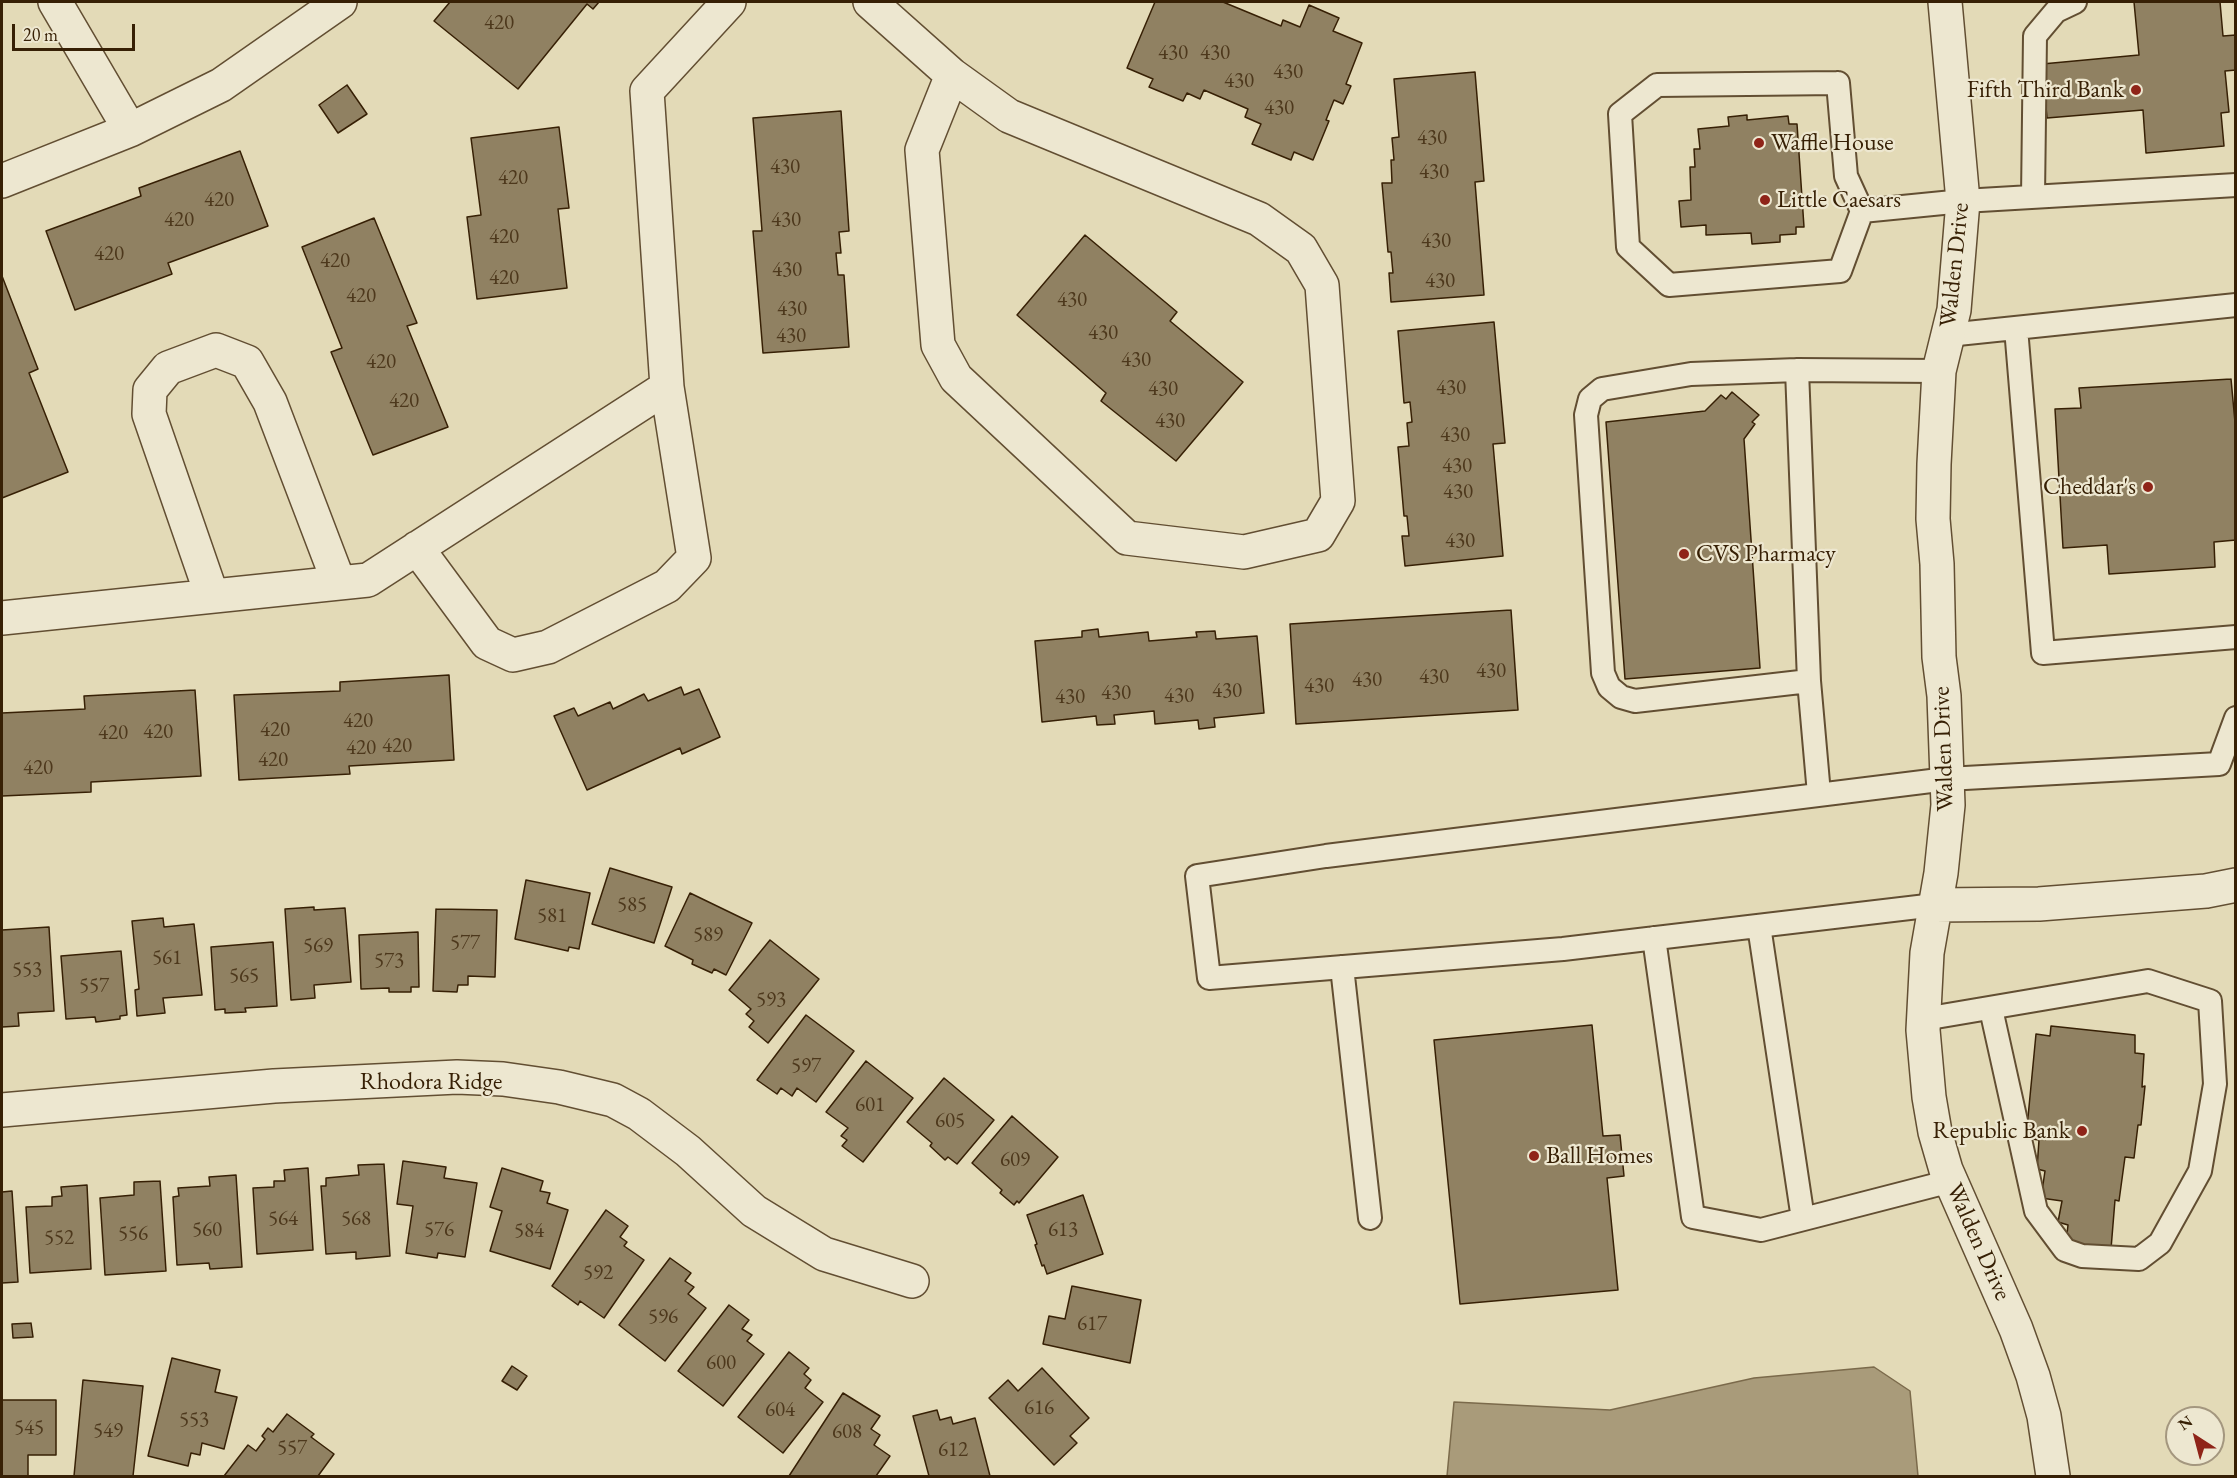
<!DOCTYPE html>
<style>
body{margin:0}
#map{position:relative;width:2237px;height:1478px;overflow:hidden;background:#e3dab7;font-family:"EB Garamond",serif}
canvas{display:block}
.frame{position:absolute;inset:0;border:3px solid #372005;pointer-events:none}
.north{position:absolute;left:2165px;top:1406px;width:60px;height:60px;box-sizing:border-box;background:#ede7d0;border:2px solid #a4977f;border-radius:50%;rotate:324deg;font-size:16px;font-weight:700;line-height:24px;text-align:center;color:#372005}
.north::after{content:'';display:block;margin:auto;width:21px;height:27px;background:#8f2418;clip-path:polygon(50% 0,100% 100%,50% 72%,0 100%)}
.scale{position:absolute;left:12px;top:24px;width:123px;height:27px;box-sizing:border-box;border:3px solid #372005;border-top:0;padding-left:8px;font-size:18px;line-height:21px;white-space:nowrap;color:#372005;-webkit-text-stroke:4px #ede7d0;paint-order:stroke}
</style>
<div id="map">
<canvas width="2237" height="1478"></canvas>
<div class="frame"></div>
<div class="north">N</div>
<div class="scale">20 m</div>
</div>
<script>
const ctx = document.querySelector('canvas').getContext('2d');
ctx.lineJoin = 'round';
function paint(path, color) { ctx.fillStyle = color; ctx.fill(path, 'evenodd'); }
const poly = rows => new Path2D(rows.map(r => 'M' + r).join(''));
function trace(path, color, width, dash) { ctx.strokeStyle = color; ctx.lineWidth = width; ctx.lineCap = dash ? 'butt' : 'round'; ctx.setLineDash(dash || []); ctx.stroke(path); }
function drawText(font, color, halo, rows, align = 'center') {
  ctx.font = font + ' "EB Garamond",serif'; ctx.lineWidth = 4.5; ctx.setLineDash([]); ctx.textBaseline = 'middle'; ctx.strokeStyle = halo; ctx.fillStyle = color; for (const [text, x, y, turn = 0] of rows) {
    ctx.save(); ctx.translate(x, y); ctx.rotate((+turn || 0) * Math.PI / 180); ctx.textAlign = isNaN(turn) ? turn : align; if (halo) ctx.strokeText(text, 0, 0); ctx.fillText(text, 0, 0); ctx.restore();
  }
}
const water = poly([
 [1874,1367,1910,1391,1918,1476,1447,1476,1454,1402,1610,1410,1754,1378,1874,1367]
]);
const building = poly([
 [450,2,599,2,593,9,587,4,518,89,434,21,450,2],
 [1155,2,1223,2,1281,26,1283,20,1300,27,1309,5,1339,18,1333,31,1362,43,1346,84,1351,86,1343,104,1334,100,1326,120,1329,121,1313,160,1294,152,1291,160,1252,144,1261,124,1245,117,1248,109,1204,90,1200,99,1187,93,1183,101,1149,87,1153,79,1127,68,1155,2],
 [2134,2,2220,2,2223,36,2236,35,2236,70,2225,71,2229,112,2221,113,2224,146,2146,153,2143,110,2047,118,2042,64,2139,55,2134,2],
 [1475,72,1484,181,1475,182,1484,295,1391,302,1389,273,1393,273,1391,252,1388,252,1382,183,1392,183,1391,160,1394,160,1392,138,1399,137,1394,79,1475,72],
 [347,85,367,114,338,133,319,105,347,85],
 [841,111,849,231,839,232,841,253,836,253,838,275,844,275,849,347,763,353,753,231,762,231,753,118,841,111],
 [1747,115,1747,120,1788,116,1789,124,1797,124,1804,227,1796,227,1796,234,1780,235,1780,242,1752,244,1751,233,1706,235,1706,225,1681,227,1679,201,1691,200,1690,167,1695,167,1694,149,1700,149,1698,129,1729,126,1728,117,1747,115],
 [559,127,569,208,558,209,567,288,477,299,467,217,481,215,471,138,559,127],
 [240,151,268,226,168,263,172,274,75,310,46,231,141,196,139,188,240,151],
 [374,218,417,323,407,326,448,427,373,455,331,352,342,348,302,247,374,218],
 [1085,235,1177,312,1170,321,1243,382,1176,461,1101,401,1106,393,1017,315,1085,235],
 [2,276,38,369,29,373,68,472,2,498,2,276],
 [1494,322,1505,443,1493,444,1503,556,1405,566,1402,536,1409,536,1407,516,1404,516,1398,447,1409,446,1407,423,1412,422,1410,402,1404,403,1398,331,1494,322],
 [2231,379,2236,433,2236,540,2214,542,2215,567,2109,574,2107,545,2063,548,2055,409,2081,408,2079,388,2231,379],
 [1732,392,1759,415,1752,422,1755,424,1744,439,1760,668,1625,679,1606,422,1705,411,1721,395,1726,399,1732,392],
 [1511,610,1518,710,1296,724,1290,624,1511,610],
 [1098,629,1099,637,1148,632,1149,641,1197,637,1196,632,1215,631,1216,639,1257,636,1264,713,1214,718,1215,727,1199,729,1198,720,1155,724,1154,711,1114,715,1115,724,1097,725,1096,716,1042,722,1035,641,1082,637,1082,631,1098,629],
 [449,675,454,760,349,766,350,774,239,780,234,695,340,691,340,682,449,675],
 [681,687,684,695,699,689,720,737,682,754,680,748,587,790,554,716,574,708,578,716,610,702,613,709,644,694,648,701,681,687],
 [195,690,201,776,91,782,91,792,2,796,2,713,85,709,84,696,195,690],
 [610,868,672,887,654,943,592,924,610,868],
 [526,880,590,893,579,949,569,947,568,951,515,939,526,880],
 [690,893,752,923,726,975,714,969,712,973,692,964,693,960,665,946,690,893],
 [314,907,314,910,345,908,351,982,314,985,315,998,291,1000,285,909,314,907],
 [436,909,497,910,495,977,468,976,468,985,458,985,457,992,433,991,436,909],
 [163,918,164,927,194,924,202,995,163,998,165,1013,137,1016,135,990,139,989,132,921,163,918],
 [49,927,54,1011,18,1013,19,1026,2,1027,2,930,49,927],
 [418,932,419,987,411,987,411,992,389,992,389,988,361,989,359,935,418,932],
 [770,940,819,979,768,1043,749,1027,754,1021,746,1014,751,1009,729,990,770,940],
 [273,942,277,1006,245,1008,246,1012,225,1013,225,1009,215,1010,211,947,273,942],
 [121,951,127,1015,120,1016,120,1019,96,1022,95,1017,66,1019,61,956,121,951],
 [806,1015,854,1051,816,1102,797,1088,792,1096,781,1088,777,1094,757,1080,806,1015],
 [1592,1025,1603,1136,1620,1135,1624,1176,1607,1178,1618,1290,1460,1304,1434,1040,1592,1025],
 [2051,1026,2135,1035,2135,1053,2144,1054,2142,1087,2145,1086,2141,1125,2138,1125,2134,1158,2125,1157,2119,1201,2115,1200,2111,1249,2066,1243,2068,1225,2058,1222,2062,1201,2041,1198,2045,1171,2037,1169,2039,1140,2026,1138,2036,1034,2050,1036,2051,1026],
 [866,1061,913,1098,863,1162,842,1146,847,1140,841,1136,848,1128,826,1112,866,1061],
 [944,1078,994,1120,957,1164,948,1157,945,1160,930,1146,932,1143,907,1122,944,1078],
 [1012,1116,1058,1157,1019,1203,1017,1201,1014,1205,1000,1193,1002,1190,972,1163,1012,1116],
 [403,1161,446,1167,444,1178,477,1183,465,1257,438,1253,437,1258,406,1253,413,1206,397,1204,403,1161],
 [384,1164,390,1256,356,1259,356,1252,326,1254,321,1186,326,1186,326,1178,359,1175,358,1165,384,1164],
 [308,1168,313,1250,257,1254,253,1188,274,1187,274,1181,285,1181,284,1170,308,1168],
 [502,1168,543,1181,540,1191,550,1193,547,1203,568,1210,550,1269,490,1251,502,1211,490,1207,502,1168],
 [236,1175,242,1267,210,1269,209,1263,177,1265,173,1197,179,1196,178,1188,210,1186,209,1177,236,1175],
 [160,1181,166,1271,105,1275,100,1198,134,1195,134,1182,160,1181],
 [87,1185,91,1269,30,1273,26,1207,52,1206,52,1197,62,1196,61,1187,87,1185],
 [12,1191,18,1282,2,1283,2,1192,12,1191],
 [1083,1195,1103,1254,1047,1274,1044,1265,1042,1266,1035,1245,1037,1244,1027,1215,1083,1195],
 [606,1210,628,1226,620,1237,627,1242,624,1246,644,1260,604,1318,580,1301,578,1305,552,1286,606,1210],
 [670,1258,691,1273,685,1281,694,1287,688,1294,706,1308,665,1361,619,1325,670,1258],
 [1072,1286,1141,1300,1130,1363,1043,1344,1049,1316,1065,1319,1072,1286],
 [729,1305,749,1320,742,1329,752,1335,747,1341,764,1354,723,1406,678,1371,729,1305],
 [31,1323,33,1337,13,1338,12,1324,31,1323],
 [789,1352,809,1368,804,1374,811,1380,805,1388,823,1402,783,1453,738,1417,789,1352],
 [172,1358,220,1370,215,1392,237,1397,224,1449,202,1443,200,1455,191,1453,188,1466,148,1456,172,1358],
 [512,1366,527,1376,517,1390,502,1381,512,1366],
 [1042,1368,1089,1418,1070,1436,1077,1443,1054,1465,989,1398,1008,1380,1018,1391,1042,1368],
 [83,1380,143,1386,133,1476,74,1476,83,1380],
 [843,1393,880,1416,871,1429,880,1435,874,1445,890,1456,876,1476,789,1476,843,1393],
 [2,1400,56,1400,56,1455,28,1455,28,1476,2,1476,2,1400],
 [937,1410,940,1420,951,1417,953,1424,975,1418,990,1476,929,1476,913,1416,937,1410],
 [287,1414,314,1434,311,1437,334,1454,318,1476,224,1476,248,1445,256,1451,265,1439,262,1436,268,1428,273,1432,287,1414]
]);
const lane = poly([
 [1838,83,1846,176,1862,211,1840,271,1669,285,1628,247,1620,114,1657,85,1838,83],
 [2033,197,2035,36,2056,11,2075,2],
 [1862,211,1963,201,2236,185],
 [2016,328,2043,653,2236,637],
 [1948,335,2236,305],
 [1797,370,1809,681,1819,794],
 [1809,681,1635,701,1621,697,1609,687,1603,673,1586,415,1590,399,1602,389,1691,374,1797,370,1939,371],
 [1935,905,1563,949,1209,978,1197,876,1326,856,1947,779,2219,764,2236,718],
 [1759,926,1803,1219],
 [1654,938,1693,1217,1761,1230,1951,1181],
 [1342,967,1370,1218],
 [1924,1019,2148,981,2210,1001,2215,1084,2200,1171,2160,1243,2139,1259,2082,1256,2065,1250,2036,1211,1991,1009]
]);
const street = poly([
 [55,2,130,130,221,85,340,2],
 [870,2,952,75,1009,116,1259,219,1301,249,1322,285,1338,501,1318,535,1244,552,1127,538,956,378,938,345,922,150,952,75],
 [1945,2,1963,201,1954,310,1939,371,1934,464,1933,519,1937,564,1939,657,1944,696,1948,805,1941,873,1927,953,1923,1030,1929,1097,1935,1132,1946,1170,2016,1329,2033,1376,2044,1416,2053,1476],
 [2,181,130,130],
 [417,548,487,643,513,655,548,647,667,586,694,558,667,387],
 [212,596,149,414,150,390,168,368,216,350,247,362,270,402,339,583],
 [2,618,368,580,667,387,647,91,729,2],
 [1935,905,2039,904,2206,891,2236,885],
 [2,1110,274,1086,457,1077,503,1079,559,1087,613,1100,639,1114,688,1151,754,1211,824,1254,912,1281]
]);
const markers = [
 [2136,90,6,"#8f2418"],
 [1759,143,6,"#8f2418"],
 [1765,200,6,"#8f2418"],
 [2148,487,6,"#8f2418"],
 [1684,554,6,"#8f2418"],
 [2082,1131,6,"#8f2418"],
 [1534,1156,6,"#8f2418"]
];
const numberNames = [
 ["420",499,23],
 ["430",1173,53],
 ["430",1215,53],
 ["430",1288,72],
 ["430",1239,81],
 ["430",1279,108],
 ["430",1432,138],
 ["430",785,167],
 ["430",1434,172],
 ["420",513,178],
 ["420",219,200],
 ["420",179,220],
 ["430",786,220],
 ["420",504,237],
 ["430",1436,241],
 ["420",109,254],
 ["420",335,261],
 ["430",787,270],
 ["420",504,278],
 ["430",1440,281],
 ["420",361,296],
 ["430",1072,300],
 ["430",792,309],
 ["430",1103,333],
 ["430",791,336],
 ["430",1136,360],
 ["420",381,362],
 ["430",1451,388],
 ["430",1163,389],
 ["420",404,401],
 ["430",1170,421],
 ["430",1455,435],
 ["430",1457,466],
 ["430",1458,492],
 ["430",1460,541],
 ["430",1491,671],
 ["430",1434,677],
 ["430",1367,680],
 ["430",1319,686],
 ["430",1227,691],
 ["430",1116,693],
 ["430",1179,696],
 ["430",1070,697],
 ["420",358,721],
 ["420",275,730],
 ["420",158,732],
 ["420",113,733],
 ["420",397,746],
 ["420",361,748],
 ["420",273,760],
 ["420",38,768],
 ["585",632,905],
 ["581",552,916],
 ["589",708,935],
 ["577",465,943],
 ["569",318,946],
 ["561",167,958],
 ["573",389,961],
 ["553",27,970],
 ["565",244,976],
 ["557",94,986],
 ["593",771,1000],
 ["597",806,1066],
 ["601",870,1105],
 ["605",950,1121],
 ["609",1015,1160],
 ["564",283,1219],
 ["568",356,1219],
 ["560",207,1230],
 ["576",439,1230],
 ["613",1063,1230],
 ["584",529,1231],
 ["556",133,1234],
 ["552",59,1238],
 ["592",598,1273],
 ["596",663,1317],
 ["617",1092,1324],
 ["600",721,1363],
 ["616",1039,1408],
 ["604",780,1410],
 ["553",194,1420],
 ["545",29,1428],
 ["549",108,1431],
 ["608",847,1432],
 ["557",292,1448],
 ["612",953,1450]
];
const poiNames = [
 ["Fifth Third Bank",2124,90,"right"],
 ["Waffle House",1771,143],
 ["Little Caesars",1777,200],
 ["Cheddar's",2136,487,"right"],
 ["CVS Pharmacy",1696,554],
 ["Republic Bank",2070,1131,"right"],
 ["Ball Homes",1546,1156]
];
const streetNames = [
 ["Walden Drive",1955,265,-84],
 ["Walden Drive",1944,749,-92],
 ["Rhodora Ridge",431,1082],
 ["Walden Drive",1978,1242,66]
];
paint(water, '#a99b7a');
trace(water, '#7b6a4b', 1.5);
paint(building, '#908162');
trace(building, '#372005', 1.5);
trace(lane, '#624e32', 26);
trace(street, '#624e32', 36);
trace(lane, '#ede7d0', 22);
trace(street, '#ede7d0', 33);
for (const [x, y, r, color] of markers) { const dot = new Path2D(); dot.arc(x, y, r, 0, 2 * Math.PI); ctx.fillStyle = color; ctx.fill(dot); trace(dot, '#ede7d0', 2); }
drawText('21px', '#4d381c', null, numberNames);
drawText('24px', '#372005', '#ede7d0', poiNames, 'left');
drawText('24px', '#372005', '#ede7d0', streetNames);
</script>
